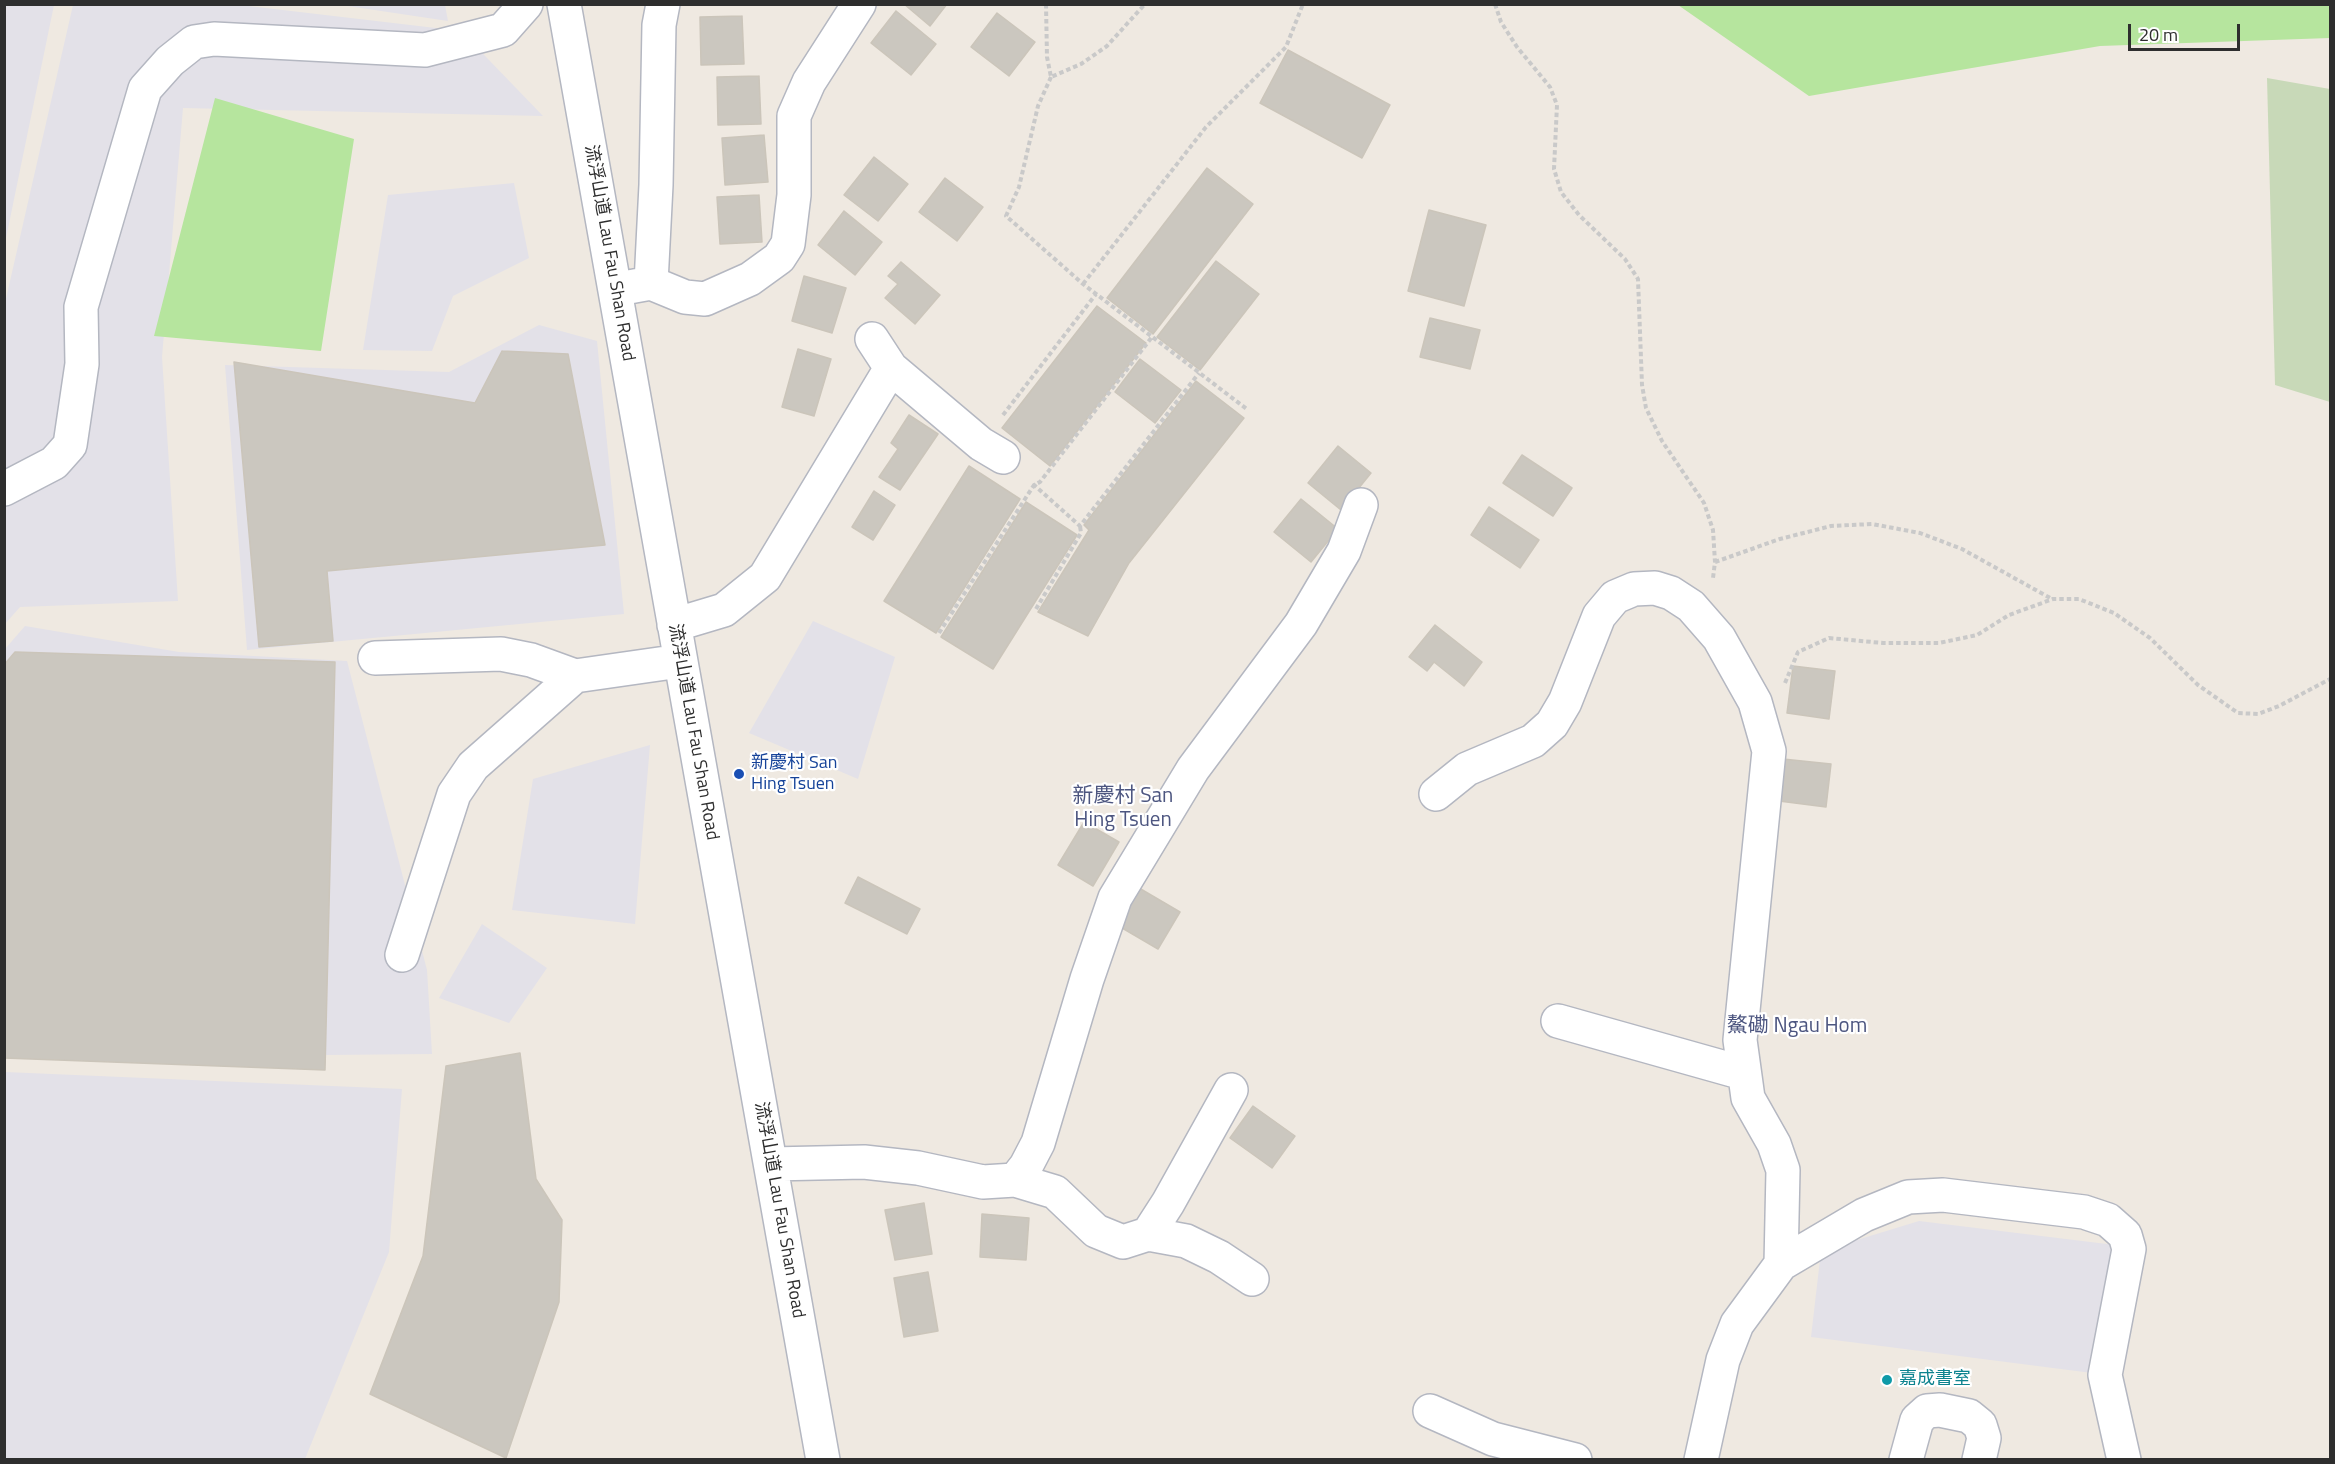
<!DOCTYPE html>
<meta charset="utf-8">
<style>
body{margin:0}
#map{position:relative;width:2335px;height:1464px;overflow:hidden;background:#efe9e1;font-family:"Titillium Web",sans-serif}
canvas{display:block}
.frame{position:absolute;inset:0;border:6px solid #2e2e2e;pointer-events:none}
.scale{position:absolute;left:2128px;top:24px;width:112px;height:27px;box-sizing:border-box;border:3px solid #2e2e2e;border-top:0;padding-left:8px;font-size:18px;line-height:21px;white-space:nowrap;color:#2e2e2e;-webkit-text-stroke:4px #fff;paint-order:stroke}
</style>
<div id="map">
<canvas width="2335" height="1464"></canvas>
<div class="frame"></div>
<div class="scale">20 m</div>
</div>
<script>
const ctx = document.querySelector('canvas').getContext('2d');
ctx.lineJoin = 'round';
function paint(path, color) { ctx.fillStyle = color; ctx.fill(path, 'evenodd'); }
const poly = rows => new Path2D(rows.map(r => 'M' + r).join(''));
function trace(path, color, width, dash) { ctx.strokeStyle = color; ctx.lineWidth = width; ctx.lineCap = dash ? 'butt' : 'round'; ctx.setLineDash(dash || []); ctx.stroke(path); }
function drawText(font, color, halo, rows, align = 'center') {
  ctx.font = font + ' "Titillium Web","Noto Sans SC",sans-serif'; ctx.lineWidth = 4.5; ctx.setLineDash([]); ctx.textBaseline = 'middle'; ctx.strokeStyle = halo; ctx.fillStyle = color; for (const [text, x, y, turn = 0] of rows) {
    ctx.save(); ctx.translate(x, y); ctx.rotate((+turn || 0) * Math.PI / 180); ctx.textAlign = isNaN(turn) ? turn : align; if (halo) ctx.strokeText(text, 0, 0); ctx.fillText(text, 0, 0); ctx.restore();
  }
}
const industrial = poly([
 [5,4,54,5,5,243,4,5],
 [73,5,240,5,461,31,543,116,183,108,162,357,178,601,20,607,5,624,5,303],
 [341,5,445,5,448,21],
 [514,183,529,258,453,296,432,351,363,350,388,195],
 [539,325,597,341,624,614,247,650,225,365,449,372],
 [813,621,895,657,858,779,749,733],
 [25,626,179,652,347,661,427,970,432,1054,5,1058,5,649],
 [650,745,635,924,512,910,533,779],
 [482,924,547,968,509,1023,439,998],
 [5,1072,402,1089,389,1252,305,1459,5,1459],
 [1919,1221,2115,1245,2092,1373,1811,1337,1821,1251]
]);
const green = poly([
 [1678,5,2330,5,2330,38,2100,46,1809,96],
 [215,98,354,139,321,351,154,336]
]);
const cemetery = poly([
 [2267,78,2330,89,2330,402,2275,385]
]);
const building = poly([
 [904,4,947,4,930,26,904,4],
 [896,11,936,44,911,75,871,43,896,11],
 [997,13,1035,42,1009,76,971,47,997,13],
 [742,16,744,64,701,65,700,17,742,16],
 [1288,50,1390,105,1362,158,1260,103,1288,50],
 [759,76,761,124,718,125,717,77,759,76],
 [764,135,768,182,725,185,722,138,764,135],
 [874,157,908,184,878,221,844,195,874,157],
 [1207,168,1253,204,1153,334,1107,298,1207,168],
 [945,178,983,207,957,241,919,212,945,178],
 [759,195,762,242,720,244,717,197,759,195],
 [1429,210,1486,225,1464,306,1408,291,1429,210],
 [844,211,882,242,855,275,818,245,844,211],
 [1216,261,1259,294,1200,370,1157,337,1216,261],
 [901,262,940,295,915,324,885,298,898,284,888,276,901,262],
 [804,276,846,288,832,333,792,321,804,276],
 [1097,306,1146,343,1050,466,1002,428,1097,306],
 [1430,318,1480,330,1470,369,1420,357,1430,318],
 [798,349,831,359,814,416,782,407,798,349],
 [502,351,568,354,605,545,327,571,333,641,259,647,234,362,475,403,502,351],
 [1140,359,1181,390,1155,423,1115,392,1140,359],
 [1196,381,1244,418,1129,563,1088,636,1038,612,1089,530,1084,525,1196,381],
 [909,415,938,434,900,490,879,477,898,449,891,443,909,415],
 [1338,446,1371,473,1341,510,1308,483,1338,446],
 [1522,455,1572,488,1553,516,1503,483,1522,455],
 [969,466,1020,499,936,633,884,601,969,466],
 [874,491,895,505,873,540,852,527,874,491],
 [1301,499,1338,529,1311,562,1274,532,1301,499],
 [1026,502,1077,535,993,669,941,637,1026,502],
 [1489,507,1539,540,1520,568,1471,535,1489,507],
 [1435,625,1482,662,1464,686,1434,662,1427,671,1409,657,1435,625],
 [15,652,335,662,325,1070,4,1058,4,665,15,652],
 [1793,666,1835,671,1829,719,1787,713,1793,666],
 [1783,759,1831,764,1826,807,1779,801,1783,759],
 [1084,822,1119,842,1093,886,1058,865,1084,822],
 [858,877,920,909,907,934,845,903,858,877],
 [1139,888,1180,912,1158,949,1117,925,1139,888],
 [520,1053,536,1179,562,1220,559,1302,506,1458,370,1394,423,1256,446,1066,520,1053],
 [1253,1106,1295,1136,1272,1168,1230,1138,1253,1106],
 [924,1203,932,1254,895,1260,885,1210,924,1203],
 [982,1214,1029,1218,1026,1260,980,1257,982,1214],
 [928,1272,938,1331,904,1337,894,1278,928,1272]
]);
const path = poly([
 [1046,4,1047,57,1051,77,1081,64,1107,46,1145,4],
 [1495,4,1501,22,1517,47,1550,87,1557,105,1554,169,1561,192,1579,215,1625,259,1638,279,1642,385,1646,408,1662,441,1704,503,1713,530,1715,562,1713,578],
 [1051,77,1038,106,1019,187,1006,216,1083,284,1248,410],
 [1083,284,1206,127,1286,47,1303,4],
 [1003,415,1096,294],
 [1033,484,1080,526,1199,373],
 [1715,562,1780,539,1831,526,1872,524,1920,533,1962,549,2052,599],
 [1036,609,1081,533,1080,526],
 [939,633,1034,485,1040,482,1152,337],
 [1785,683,1798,652,1829,638,1883,643,1939,643,1977,635,2009,615,2053,599,2079,599,2114,613,2150,638,2198,685,2238,713,2258,714,2279,706,2330,679]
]);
const minor = poly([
 [564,4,823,1460],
 [651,283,685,297,705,299,750,279,779,258,788,244,794,195,794,116,809,82,859,4],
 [629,287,651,283,656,185,659,25,663,4],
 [872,339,891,368],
 [4,489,54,463,70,445,82,364,81,307,145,89,170,61,194,42,214,39,425,50,503,30,526,4],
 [674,625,724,610,765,577,891,368,981,444,1003,457],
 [375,658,501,654,531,660,575,676,680,661],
 [1436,794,1467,769,1533,741,1552,724,1565,702,1599,616,1615,597,1634,589,1655,588,1671,593,1691,606,1719,638,1755,702,1769,751,1740,1040,1748,1098,1774,1144,1783,1170,1781,1264],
 [402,955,454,794,473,766,575,676],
 [1558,1021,1743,1073],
 [771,1164,864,1162,918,1168,983,1182,1015,1180,1026,1166,1038,1143,1087,979,1115,898,1193,769,1301,624,1344,551,1361,505],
 [1015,1180,1055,1192,1096,1231,1123,1242,1148,1234,1168,1203,1231,1090],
 [1148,1234,1186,1241,1219,1257,1252,1279],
 [1430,1411,1493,1439,1575,1460],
 [1701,1460,1723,1360,1737,1324,1781,1264,1864,1215,1908,1197,1943,1195,2084,1212,2108,1220,2125,1235,2129,1249,2105,1375,2124,1460],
 [1906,1460,1917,1420,1927,1411,1940,1410,1969,1416,1980,1425,1984,1438,1979,1460]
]);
const markers = [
 [739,774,6,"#1a4fb4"],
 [1887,1380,6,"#0f9aa8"]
];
const streetNames = [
 ["流浮山道 Lau Fau Shan Road",609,253,80],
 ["流浮山道 Lau Fau Shan Road",693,732,80],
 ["流浮山道 Lau Fau Shan Road",779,1210,80]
];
const transitNames = [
 ["新慶村 San",751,764],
 ["Hing Tsuen",751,785]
];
const cultureNames = [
 ["嘉成書室",1899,1380]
];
const quarterNames = [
 ["新慶村 San",1123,797],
 ["Hing Tsuen",1123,821],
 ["鰲磡 Ngau Hom",1797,1027]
];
paint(industrial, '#e3e1e8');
paint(green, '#b6e59e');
paint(cemetery, '#c8d9b8');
paint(building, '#cbc7bf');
trace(building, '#cbc5ba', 1.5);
trace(minor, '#b4b7c1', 36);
trace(path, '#c9c9c9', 4, [4.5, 3]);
trace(minor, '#fff', 33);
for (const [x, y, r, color] of markers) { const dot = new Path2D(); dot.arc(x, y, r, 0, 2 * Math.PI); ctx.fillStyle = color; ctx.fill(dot); trace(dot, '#fff', 2); }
drawText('18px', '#2e2e2e', '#fff', streetNames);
drawText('18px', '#164399', '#fff', transitNames, 'left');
drawText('18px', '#0d838f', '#fff', cultureNames, 'left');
drawText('21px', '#4d5680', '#fff', quarterNames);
</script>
